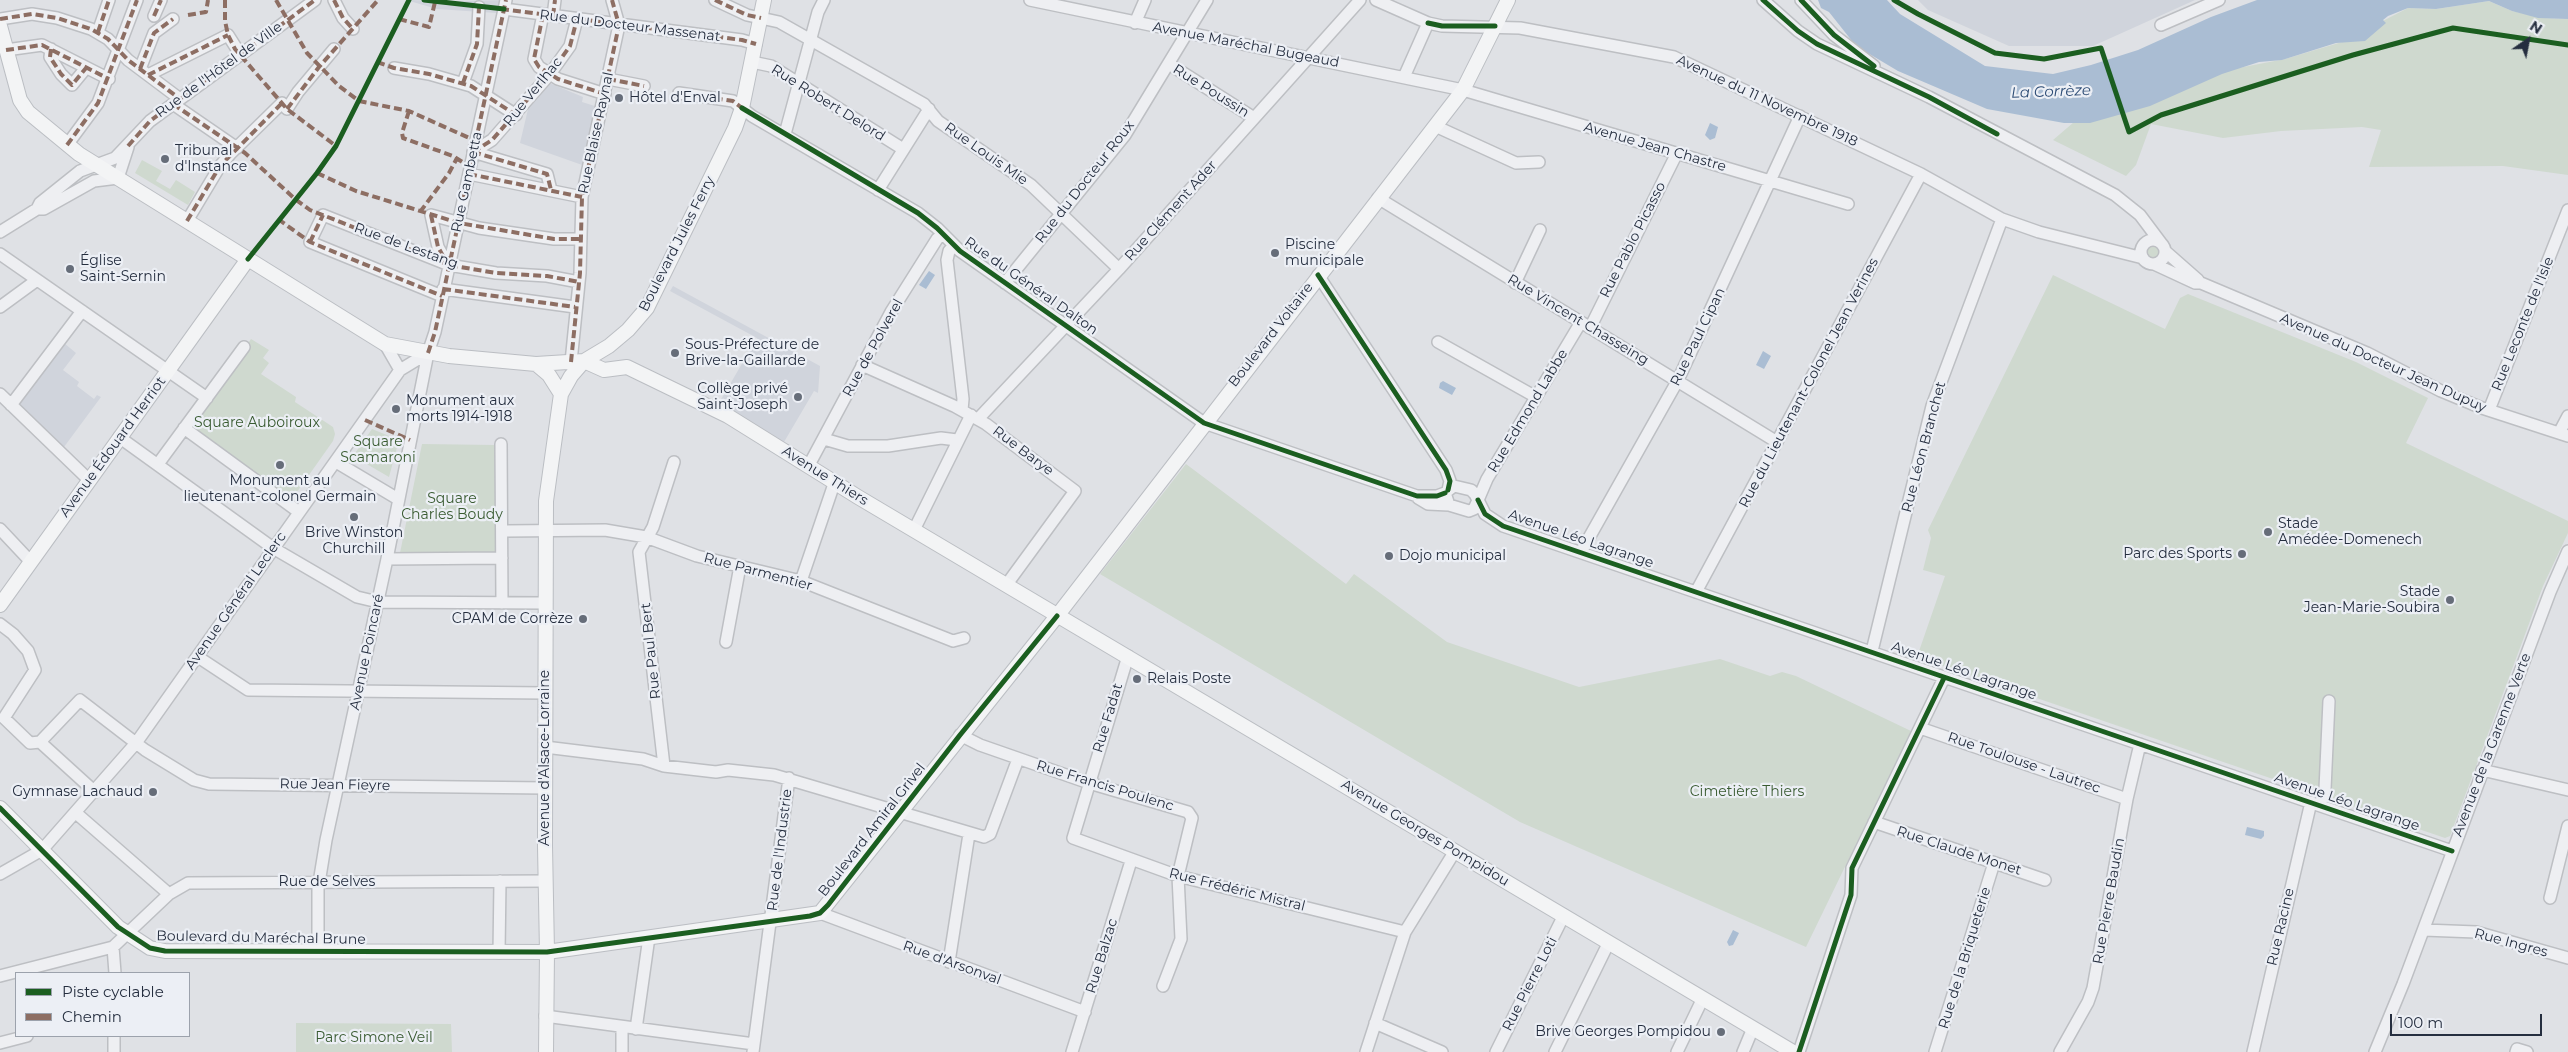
<!DOCTYPE html>
<meta charset="utf-8">
<style>
body{margin:0}
#map{position:relative;width:2568px;height:1052px;overflow:hidden;background:#dfe1e5;font-family:Montserrat,sans-serif}
canvas{display:block}
.legend{position:absolute;left:15px;top:972px;width:175px;height:65px;box-sizing:border-box;background:#eceff5;border:1px solid #9ca2ac;margin:0;padding:6px 9px;list-style:none;font-size:15px;color:#252e3f}
.legend li{display:flex;align-items:center;gap:10px;height:25px}
.legend b{width:25px;border:1px solid #9ca2ac}
.north{position:absolute;left:2503px;top:15px;width:50px;height:50px;-webkit-text-stroke:4px #eceff5;paint-order:stroke;rotate:33deg;font-size:14px;font-weight:700;line-height:20px;text-align:center;color:#252e3f}
.north::after{content:'';display:block;margin:auto;width:18px;height:22px;background:#252e3f;clip-path:polygon(50% 0,100% 100%,50% 72%,0 100%)}
.scale{position:absolute;left:2390px;top:1014px;width:152px;height:22px;box-sizing:border-box;border:2px solid #252e3f;border-top:0;padding-left:6px;font-size:15px;line-height:18px;white-space:nowrap;color:#252e3f;-webkit-text-stroke:4px #eceff5;paint-order:stroke}
</style>
<div id="map">
<canvas width="2568" height="1052"></canvas>
<ul class="legend">
<li><b style="height:6px;background:#1b5e20"></b>Piste cyclable</li>
<li><b style="height:6px;background:#8d6e63"></b>Chemin</li>
</ul>
<div class="north">N</div>
<div class="scale">100 m</div>
</div>
<script>
const ctx = document.querySelector('canvas').getContext('2d');
ctx.lineJoin = 'round';
function paint(path, color) { ctx.fillStyle = color; ctx.fill(path, 'evenodd'); }
const poly = rows => new Path2D(rows.map(r => 'M' + r).join(''));
function trace(path, color, width, dash) { ctx.strokeStyle = color; ctx.lineWidth = width; ctx.lineCap = dash ? 'butt' : 'round'; ctx.setLineDash(dash || []); ctx.stroke(path); }
function drawText(font, color, halo, rows, align = 'center') {
  ctx.font = font + ' Montserrat,sans-serif'; ctx.lineWidth = 4.5; ctx.setLineDash([]); ctx.textBaseline = 'middle'; ctx.strokeStyle = halo; ctx.fillStyle = color; for (const [text, x, y, turn = 0] of rows) {
    ctx.save(); ctx.translate(x, y); ctx.rotate((+turn || 0) * Math.PI / 180); ctx.textAlign = isNaN(turn) ? turn : align; if (halo) ctx.strokeText(text, 0, 0); ctx.fillText(text, 0, 0); ctx.restore();
  }
}
const built = poly([
 [406,0,461,1,506,0,503,15,496,13,437,9],
 [1918,0,2195,0,2093,46,2009,46,1928,10],
 [547,82,583,97,582,102,598,107,585,166,520,143,529,105],
 [673,286,820,366,818,393,814,391,784,442,719,403,757,338,670,291],
 [64,343,76,353,63,370,79,382,77,386,94,399,97,395,101,397,64,447,17,405]
]);
const green = poly([
 [2489,1,2512,11,2545,18,2568,19,2568,175,2503,166,2369,167,2381,130,2362,127,2281,131,2223,138,2151,124,2136,165,2126,176,2053,140,2108,93,2285,59,2342,42,2408,8,2436,9],
 [142,160,162,171,156,181,170,189,176,180,195,192,188,205,135,173],
 '2147 252a7 7 0 1 1 14 0a7 7 0 1 1-14 0Z',
 [2053,275,2165,329,2180,298,2188,294,2356,362,2428,398,2406,443,2568,521,2568,533,2543,586,2450,836,2445,838,1917,657,1945,576,1923,570,1931,538,1928,530],
 [251,339,269,350,263,358,269,363,261,374,296,397,295,402,333,427,335,434,333,441,292,499,191,427],
 [372,429,399,440,389,477,353,456],
 [422,444,495,445,495,553,400,553],
 [1186,464,1346,584,1354,574,1447,642,1579,687,1720,659,1770,676,1782,672,1796,676,1911,731,1806,947,1520,822,1100,574],
 [296,1023,451,1024,452,1052,296,1052]
]);
const water = poly([
 [1818,0,1887,0,1900,14,1985,66,2053,74,2091,65,2138,50,2211,17,2257,0,2568,0,2568,19,2538,18,2512,11,2489,1,2436,9,2408,8,2388,16,2383,20,2386,23,2365,41,2336,43,2282,60,2259,62,2222,74,2150,106,2090,123,2064,123,1987,109,1898,71,1856,46,1829,12,1821,8],
 [1710,123,1718,127,1715,138,1710,140,1705,135],
 [929,271,935,275,926,289,919,285],
 [1763,351,1771,356,1764,369,1756,365],
 [1443,381,1456,388,1452,395,1439,388,1440,383],
 [2247,827,2264,831,2264,836,2261,839,2245,835],
 [1733,930,1739,933,1733,945,1729,946,1727,942]
]);
const minor = poly([
 [334,0,343,18,353,29],
 [715,0,747,15,779,22,924,104,938,121,1031,185,1119,269],
 [1030,0,1463,90,1848,204],
 [1376,0,1428,23,1442,26,1520,28,1674,57,1921,174,2002,219,2039,232,2143,258],
 [1763,0,1798,31,1817,44,1929,97,2115,195,2140,215,2161,243],
 [1801,0,1834,35,1874,66],
 [504,9,742,40,756,44],
 [543,14,534,59,539,67,558,79,605,94],
 [154,16,161,0],
 [553,16,555,0],
 [0,19,32,14,57,18,91,29,108,39,128,60,180,99],
 [1135,23,1145,0],
 [2161,25,2219,0],
 [98,32,109,0],
 [51,49,50,57,61,74,72,85,86,68],
 [6,50,42,45,109,79],
 [752,62,771,66,903,149],
 [1169,64,1254,118],
 [394,68,429,74,471,86,516,115],
 [140,69,154,33,173,19],
 [148,75,228,35,240,54],
 [1404,77,1428,23],
 [608,79,644,86],
 [463,83,477,44,479,7],
 [679,93,733,101,752,116,918,213,937,228,960,251,1204,423,1417,496,1437,496,1445,493],
 [173,104,237,148],
 [1435,126,1516,163,1539,162],
 [785,134,818,12,824,0],
 [67,145,98,103,137,0],
 [473,152,492,140,550,74,570,46,577,19],
 [473,152,547,174,551,190],
 [469,174,582,197],
 [878,190,929,109],
 [1378,198,1777,442],
 [37,209,40,203,80,171,115,158,150,121,315,0],
 [187,221,220,166,231,153,282,103,287,109,298,92,334,49],
 [0,232,37,209,44,209,94,181,118,178,128,147],
 '2141 252a12 12 0 1 1 24 0a12 12 0 1 1-24 0Z',
 [954,246,949,251,947,260,963,399,962,410],
 [2165,251,2198,280],
 [0,254,207,398],
 [450,259,443,256,438,247,431,215,479,228,554,239,581,239],
 [2154,264,2195,283,2201,283,2367,353,2441,391,2482,408,2568,436],
 [1318,275,1446,470,1450,481,1448,490],
 [1005,283,1125,135,1207,0],
 [1515,283,1540,230],
 [443,289,575,307],
 [442,296,310,242,323,215,449,265,496,273,547,276,579,282],
 [0,307,37,280],
 [1581,322,1487,479,1478,500,1485,514,1503,526,2452,851],
 [1590,328,1677,153],
 [1438,342,1536,397],
 [385,344,400,370],
 [571,362,580,273,582,197,619,25,612,0],
 [862,365,954,406,986,424,1075,491,1007,584],
 [0,394,89,480],
 [11,405,82,311],
 [2489,410,2568,210],
 [978,419,1119,269,1360,0],
 [184,428,299,512],
 [2559,433,2568,416],
 [119,437,273,548,357,597,378,602,545,603],
 [824,439,848,446,888,446,941,438,957,440],
 [501,444,502,603],
 [336,462,398,499],
 [158,464,244,347],
 [809,465,891,312,937,239,943,234],
 [1454,486,1471,490,1475,494,1478,500,1474,509,1469,511,1449,505,1445,493,1454,486],
 [1418,498,1428,504,1449,505],
 [0,529,31,562],
 [914,530,971,415],
 [506,531,605,530,646,537,697,556,801,581,953,641,964,638],
 [1581,552,1678,380,1800,116],
 [387,559,502,558],
 [801,581,835,481],
 [1696,592,1921,174],
 [0,624,13,634,28,651,35,670,4,718,30,743,40,742,95,792],
 [726,642,740,566],
 [1872,651,1932,406,2002,219],
 [1128,656,1073,838,1178,876,1405,932],
 [198,657,248,690,545,693],
 [1920,728,2127,799],
 [960,735,980,745,1089,783,1188,812,1192,818,1178,876,1181,939,1163,986],
 [40,742,80,700,145,750,194,780,209,784,545,788],
 [545,747,643,759,664,766,716,772,728,770,774,775,984,837,990,834,1018,759],
 [664,766,639,552,653,527,674,462],
 [2482,770,2568,790],
 [2320,805,2325,789,2329,701],
 [76,813,169,894],
 [1874,822,2045,880],
 [0,874,42,850,136,743,400,370,428,353],
 [2550,898,2568,826],
 [820,913,1085,1012],
 [2424,930,2476,932,2568,958],
 [113,947,115,973],
 [318,951,318,889,326,840,387,559,428,353,435,332,506,0],
 [499,953,500,881],
 [949,962,969,834],
 [0,976,113,947,169,894,188,883,546,881],
 [545,1016,754,1044],
 [1375,1023,1442,1052],
 [622,1027,622,1052],
 [636,1029,649,937],
 [0,1043,27,1036],
 [114,1052,114,1036],
 [753,1052,789,778],
 [1072,1052,1131,861],
 [1366,1052,1405,932,1455,851],
 [1496,1052,1564,915],
 [1555,1052,1609,942],
 [1677,1052,1703,998],
 [1743,1052,1753,1028],
 [1799,1052,1851,895,1852,868,1944,678],
 [1935,1052,1994,863],
 [2060,1052,2088,1002,2093,988,2127,799,2140,744],
 [2253,1052,2311,802],
 [2375,1052,2403,984,2550,592,2568,551],
 [2516,1052,2517,1049,2527,1052]
]);
const major = poly([
 [0,26,20,100,28,112,79,154,385,344,449,356,536,364,584,361,609,346,628,330,647,308,735,128,742,108,764,0],
 [584,361,604,370,627,367,728,416,858,497,1793,1052],
 [536,364,549,375,561,394],
 [0,605,248,259],
 [0,808,118,927,150,948,165,951,547,952,820,913,1057,616,1463,90,1508,0],
 [546,1052,547,952,545,846,546,501,561,394,571,376,584,361]
]);
const quiet = poly([
 [225,0,225,21,228,35,235,49,287,109,336,146],
 [276,0,307,53,339,86,359,101,409,111,476,141],
 [334,0,343,18,353,29],
 [715,0,747,15,761,18],
 [501,9,742,40,756,44],
 [543,14,534,59,539,67,558,79,605,94],
 [188,15,206,12,208,0],
 [154,16,161,0],
 [553,16,555,0],
 [0,19,32,14,57,18,91,29,108,39,128,60,180,99],
 [399,19,429,27,435,2],
 [98,32,109,0],
 [51,49,50,57,61,74,72,85,86,68],
 [6,50,42,45,109,79],
 [377,62,394,68,429,74,471,86,516,115],
 [140,69,154,33,173,19],
 [148,75,228,35],
 [608,79,644,86],
 [463,83,477,44,479,7],
 [679,93,733,101,742,108],
 [173,104,245,153,295,199,310,210,449,265,496,273,547,276,579,282],
 [287,109,319,67,378,0],
 [409,111,402,133,403,138,453,156,470,167],
 [67,145,98,103,137,0],
 [128,146,150,121,315,0],
 [473,152,492,140,550,74,570,46,577,19],
 [473,152,547,174,551,190],
 [317,173,356,191,459,223,554,239,581,239],
 [469,174,582,197],
 [420,212,449,173,457,158],
 [431,215,438,247,443,256,450,259],
 [278,219,310,242,442,296],
 [187,221,220,166,282,103],
 [310,242,323,215],
 [443,289,575,307],
 [428,353,435,332,506,0],
 [571,362,580,273,582,197,619,25,612,0],
 [365,420,410,440]
]);
const cycleway = poly([
 [424,0,504,9],
 [1763,0,1798,31,1817,44,1929,97,1997,134],
 [1801,0,1834,35,1874,66],
 [1894,0,1918,14,1995,53,2044,59,2101,48,2129,132,2161,115,2353,55,2453,28,2568,45],
 [1428,23,1442,26,1495,26],
 [742,108,918,213,937,228,960,251,1204,423,1417,496,1437,496,1445,493],
 [248,259,317,173,336,146,409,0],
 [1318,275,1446,470,1450,481,1448,490],
 [1478,500,1485,514,1503,526,2452,851],
 [0,808,118,927,150,948,165,951,547,952,810,916,820,913,828,905,960,735,1057,616],
 [1799,1052,1851,895,1852,868,1944,678]
]);
const markers = [
 [619,98,5,"#666d79"],
 [165,159,5,"#666d79"],
 [1275,253,5,"#666d79"],
 [70,269,5,"#666d79"],
 [675,353,5,"#666d79"],
 [798,397,5,"#666d79"],
 [396,409,5,"#666d79"],
 [280,465,5,"#666d79"],
 [354,517,5,"#666d79"],
 [2268,532,5,"#666d79"],
 [2242,554,5,"#666d79"],
 [1389,556,5,"#666d79"],
 [2450,600,5,"#666d79"],
 [583,619,5,"#666d79"],
 [1137,679,5,"#666d79"],
 [153,792,5,"#666d79"],
 [1721,1032,5,"#666d79"]
];
const streetNames = [
 ["Rue du Docteur Massenat",630,26,7],
 ["Avenue Maréchal Bugeaud",1246,45,11],
 ["Rue de l'Hôtel de Ville",219,70,-36],
 ["Rue Poussin",1211,91,32],
 ["Rue Verlhac",533,92,-51],
 ["Avenue du 11 Novembre 1918",1767,101,25],
 ["Rue Robert Delord",828,103,32],
 ["Rue Blaise Raynal",596,133,-78],
 ["Avenue Jean Chastre",1655,147,16],
 ["Rue Louis Mie",986,154,35],
 ["Rue Gambetta",467,182,-78],
 ["Rue du Docteur Roux",1085,182,-52],
 ["Rue Clément Ader",1171,211,-48],
 ["Rue Pablo Picasso",1633,240,-63],
 ["Boulevard Jules Ferry",677,244,-63],
 ["Rue de Lestang",406,246,20],
 ["Rue du Général Dalton",1031,286,35],
 ["Rue Vincent Chasseing",1578,320,31],
 ["Rue Leconte de l'Isle",2523,324,-68],
 ["Boulevard Voltaire",1271,335,-52],
 ["Rue Paul Cipan",1698,337,-64],
 ["Rue de Polverel",873,348,-61],
 ["Avenue du Docteur Jean Dupuy",2383,363,24],
 ["Rue du Lieutenant-Colonel Jean Verines",1809,383,-62],
 ["Rue Edmond Labbe",1528,411,-59],
 ["Avenue Édouard Herriot",113,447,-54],
 ["Rue Léon Branchet",1924,447,-75],
 ["Rue Barye",1023,451,37],
 ["Avenue Thiers",825,476,32],
 ["Avenue Léo Lagrange",1581,539,19],
 ["Rue Parmentier",758,572,15],
 ["Avenue Général Leclerc",236,601,-55],
 ["Rue Paul Bert",651,651,-96],
 ["Avenue Poincaré",367,652,-78],
 ["Avenue Léo Lagrange",1964,671,19],
 ["Rue Fadat",1108,718,-73],
 ["Avenue de la Garenne Verte",2492,745,-69],
 ["Avenue d'Alsace-Lorraine",545,758,-90],
 ["Rue Toulouse - Lautrec",2024,763,19],
 ["Rue Jean Fieyre",335,785,1],
 ["Rue Francis Poulenc",1105,786,17],
 ["Avenue Léo Lagrange",2347,802,19],
 ["Boulevard Amiral Grivel",872,830,-52],
 ["Avenue Georges Pompidou",1425,833,31],
 ["Rue de l'Industrie",780,850,-83],
 ["Rue Claude Monet",1959,851,18],
 ["Rue de Selves",327,882],
 ["Rue Frédéric Mistral",1237,890,14],
 ["Rue Pierre Baudin",2109,901,-80],
 ["Rue Racine",2281,927,-77],
 ["Boulevard du Maréchal Brune",261,938,1],
 ["Rue Ingres",2511,943,15],
 ["Rue Balzac",1102,956,-73],
 ["Rue de la Briqueterie",1965,958,-73],
 ["Rue d'Arsonval",952,963,20],
 ["Rue Pierre Loti",1530,984,-63]
];
const poiNames = [
 ["Hôtel d'Enval",629,98],
 ["Tribunal",175,151],
 ["d'Instance",175,167],
 ["Piscine",1285,245],
 ["municipale",1285,261],
 ["Église",80,261],
 ["Saint-Sernin",80,277],
 ["Sous-Préfecture de",685,345],
 ["Brive-la-Gaillarde",685,361],
 ["Collège privé",788,389,"right"],
 ["Saint-Joseph",788,405,"right"],
 ["Monument aux",406,401],
 ["morts 1914-1918",406,417],
 ["Monument au",280,481,"center"],
 ["lieutenant-colonel Germain",280,497,"center"],
 ["Stade",2278,524],
 ["Amédée-Domenech",2278,540],
 ["Brive Winston",354,533,"center"],
 ["Churchill",354,549,"center"],
 ["Parc des Sports",2232,554,"right"],
 ["Dojo municipal",1399,556],
 ["Stade",2440,592,"right"],
 ["Jean-Marie-Soubira",2440,608,"right"],
 ["CPAM de Corrèze",573,619,"right"],
 ["Relais Poste",1147,679],
 ["Gymnase Lachaud",143,792,"right"],
 ["Brive Georges Pompidou",1711,1032,"right"]
];
const parkNames = [
 ["Square Auboiroux",257,423],
 ["Square",378,442],
 ["Scamaroni",378,458],
 ["Square",452,499],
 ["Charles Boudy",452,515],
 ["Cimetière Thiers",1747,792],
 ["Parc Simone Veil",374,1038]
];
const waterNames = [
 ["La Corrèze",2051,92,-2]
];
paint(built, '#d0d4dc');
paint(green, '#cfd9cf');
paint(water, '#aabdd3');
trace(minor, '#bdbfc3', 14);
trace(major, '#bbbec3', 16);
trace(minor, '#eeeff2', 11);
trace(major, '#f3f4f5', 14);
trace(quiet, '#8d6e63', 4, [8, 4]);
trace(cycleway, '#1b5e20', 5);
for (const [x, y, r, color] of markers) { const dot = new Path2D(); dot.arc(x, y, r, 0, 2 * Math.PI); ctx.fillStyle = color; ctx.fill(dot); trace(dot, '#eceff5', 2); }
drawText('14px', '#252e3f', '#eceff5', streetNames);
drawText('14px', '#252e3f', '#eceff5', poiNames, 'left');
drawText('14px', '#395b31', '#eceff5', parkNames);
drawText('italic 15px', '#2d4c75', '#eceff5', waterNames);
</script>
